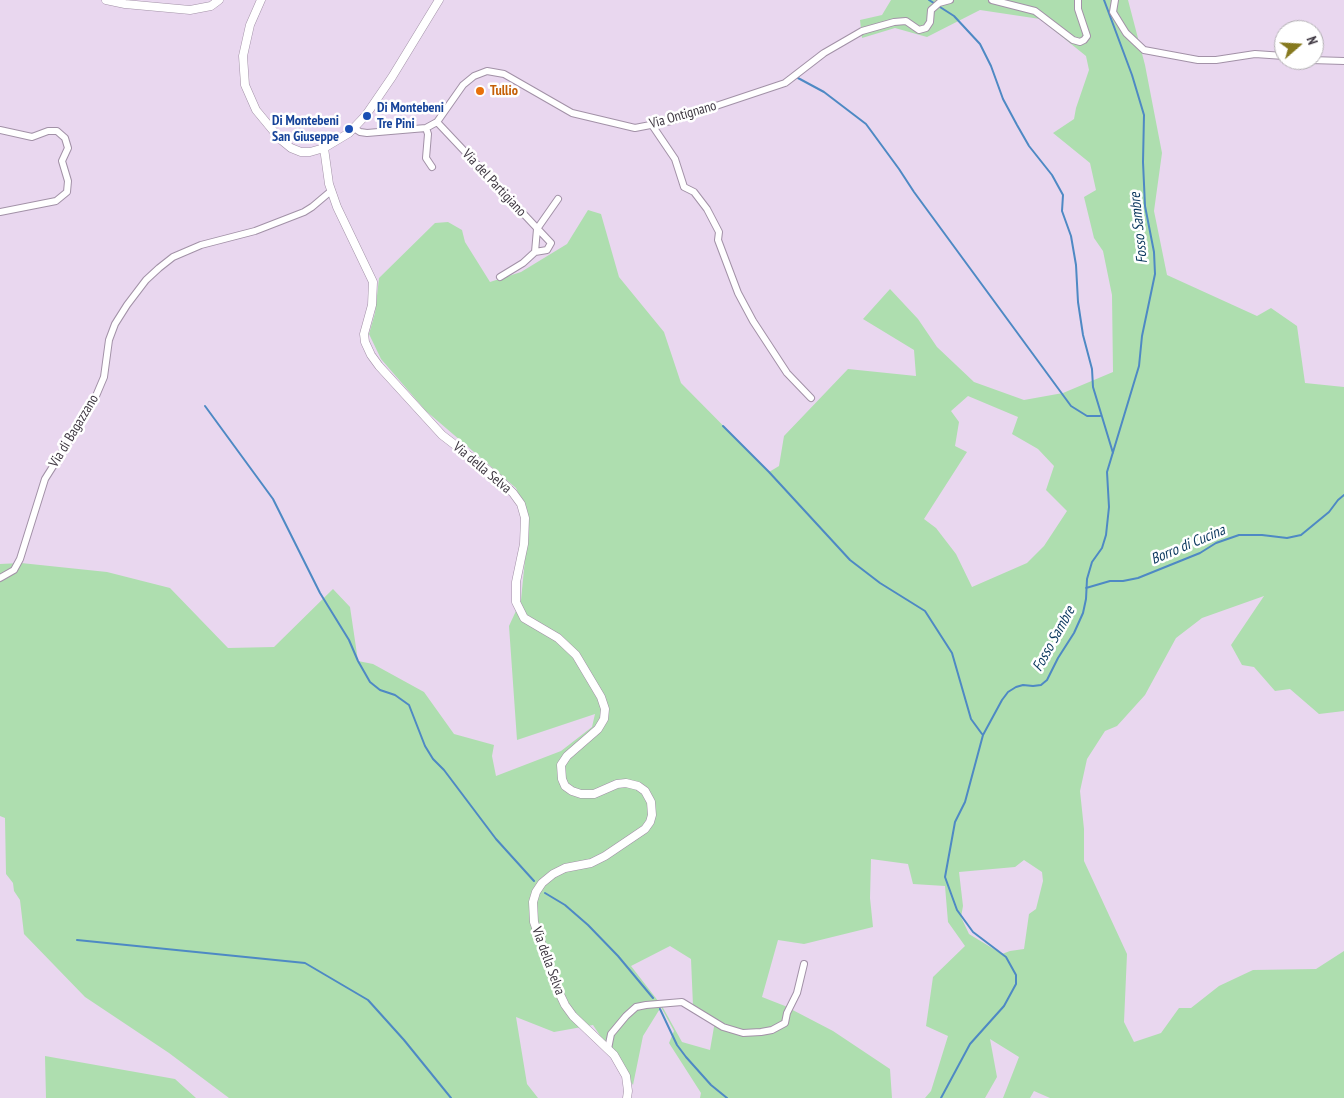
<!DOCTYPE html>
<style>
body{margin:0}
#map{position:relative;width:1344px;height:1098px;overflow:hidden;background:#e9d7ef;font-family:"PT Sans Narrow",sans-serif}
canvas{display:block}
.north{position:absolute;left:1274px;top:20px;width:50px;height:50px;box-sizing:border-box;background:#fff;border:1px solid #b2afb3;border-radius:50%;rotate:71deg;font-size:14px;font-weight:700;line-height:20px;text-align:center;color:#3e3741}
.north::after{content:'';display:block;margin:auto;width:18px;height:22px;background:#86791e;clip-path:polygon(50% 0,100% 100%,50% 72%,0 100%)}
</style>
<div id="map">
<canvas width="1344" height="1098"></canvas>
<div class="north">N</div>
</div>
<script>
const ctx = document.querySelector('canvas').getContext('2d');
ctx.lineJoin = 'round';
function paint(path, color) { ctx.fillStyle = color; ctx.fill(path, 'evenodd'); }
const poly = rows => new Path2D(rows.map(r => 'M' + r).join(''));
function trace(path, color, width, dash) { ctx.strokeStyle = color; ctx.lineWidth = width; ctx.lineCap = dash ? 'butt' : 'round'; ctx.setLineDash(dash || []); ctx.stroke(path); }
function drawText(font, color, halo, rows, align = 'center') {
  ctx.font = font + ' "PT Sans Narrow",sans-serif'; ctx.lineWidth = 5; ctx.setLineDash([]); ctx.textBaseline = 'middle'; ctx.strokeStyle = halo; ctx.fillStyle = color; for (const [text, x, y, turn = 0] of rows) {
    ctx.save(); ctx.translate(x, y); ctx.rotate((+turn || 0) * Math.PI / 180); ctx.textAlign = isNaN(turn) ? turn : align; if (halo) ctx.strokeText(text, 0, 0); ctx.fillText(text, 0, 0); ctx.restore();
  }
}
const green = poly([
 [891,0,1128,0,1145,65,1162,153,1154,211,1167,275,1257,316,1271,308,1297,326,1305,383,1344,387,1344,711,1319,714,1290,689,1275,691,1254,667,1242,665,1231,645,1264,596,1202,618,1176,638,1145,695,1117,726,1105,731,1087,759,1080,791,1084,829,1084,861,1127,954,1124,1022,1134,1042,1161,1033,1179,1008,1191,1008,1219,986,1253,970,1316,969,1344,951,1344,1098,1050,1098,1034,1091,1030,1098,1003,1098,1019,1057,990,1039,997,1077,985,1098,925,1098,931,1091,948,1036,926,1026,933,977,965,946,948,922,945,886,913,884,908,864,871,859,870,898,873,927,804,944,778,940,762,997,785,1006,833,1031,890,1069,892,1098,700,1098,701,1093,669,1043,674,1031,661,1007,643,1036,633,1085,593,1025,554,1032,516,1017,527,1084,538,1098,229,1098,169,1053,85,997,24,934,20,900,14,891,13,883,6,874,5,818,0,816,0,564,21,563,107,572,170,588,228,648,274,647,333,589,350,607,358,661,373,664,424,692,454,734,494,745,492,756,496,776,561,751,592,727,595,714,517,740,509,626,521,600,529,519,516,488,426,411,381,359,369,334,375,313,379,278,435,223,448,222,462,230,465,242,490,282,521,272,567,244,588,210,601,214,619,277,664,332,681,383,769,472,779,466,784,436,848,369,916,376,914,350,863,319,890,289,918,319,937,347,974,382,1024,400,1063,393,1113,372,1112,295,1103,251,1094,238,1084,197,1096,190,1090,163,1053,133,1074,119,1076,108,1089,70,1086,56,1040,19,980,10,927,37,895,28,862,38,860,20,882,15],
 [968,396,1018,417,1012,434,1038,449,1054,466,1046,490,1067,511,1044,546,1027,563,972,587,956,554,936,528,924,519,967,452,955,446,959,422,951,411],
 [1024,860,1042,872,1043,881,1036,909,1029,914,1024,949,1010,951,1002,954,969,934,961,917,963,906,959,872,1015,867],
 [670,946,691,959,693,1006,715,1021,710,1050,682,1042,662,1006,631,966],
 [45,1056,175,1079,196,1098,46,1098]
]);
const stream = poly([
 [929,0,954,16,980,44,991,66,1003,99,1017,125,1029,146,1052,175,1063,195,1062,211,1071,236,1076,265,1078,302,1083,335,1092,369,1093,387,1113,453],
 [798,78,824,92,866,124,899,169,914,192,1071,406,1087,416,1100,416],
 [205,406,273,499,320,593,349,640,358,661,370,682,380,690,395,695,409,705,425,746,433,759,444,770,496,839,534,881],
 [723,426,769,472,850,560,880,583,925,611,952,653,971,719,982,734],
 [1086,588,1110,581,1123,581,1138,578,1200,553,1216,543,1239,535,1262,535,1287,538,1301,535,1329,512,1338,500,1344,495],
 [545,893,565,905,588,925,618,956,653,998],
 [77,940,305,963,368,1000,404,1040,451,1098],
 [660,1009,677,1045,686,1057,711,1085,727,1098],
 [941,1098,970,1044,1004,1006,1016,984,1016,975,1006,957,973,932,957,910,945,877,955,822,965,802,983,735,1002,700,1008,692,1016,687,1023,685,1033,686,1041,685,1047,680,1058,658,1074,633,1083,613,1086,599,1087,579,1092,562,1102,548,1106,535,1109,507,1107,472,1139,366,1142,336,1155,274,1154,252,1145,206,1143,162,1144,115,1132,75,1104,0]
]);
const minor = poly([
 [992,0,1035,11,1073,40,1080,42,1084,40,1087,36,1078,9,1078,0],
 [1115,0,1113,12,1126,33,1144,50,1198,60,1216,60,1255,54,1284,56],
 [1311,60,1344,61],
 [437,122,551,243,547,250,535,252,523,263,500,277],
 [652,125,675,159,684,187,694,192,707,209,719,232,718,240,738,293,753,321,787,373,811,398],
 [354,128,360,132,367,133,426,128,437,122,463,85,474,76,487,71,504,74,572,113,635,128,671,121,785,83,824,53,862,31,894,22,906,21,919,30,926,28,930,22,931,10,939,3,950,0],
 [426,128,428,134,426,158,432,167],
 [0,130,32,137,48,131,57,131,65,138,68,148,62,161,68,181,67,192,56,201,0,212],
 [535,252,537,229,558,199],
 [0,578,14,570,20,559,45,479,93,403,104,377,109,340,115,324,127,305,146,280,159,268,173,257,201,245,255,231,304,212,312,207,331,191],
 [608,1049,611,1034,626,1016,636,1007,646,1005,682,1002,723,1027,743,1033,761,1032,772,1030,785,1023,787,1013,797,993,804,964]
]);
const tertiary = poly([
 [106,0,125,4,190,10,211,6,219,0],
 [261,0,250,25,243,56,245,85,256,110,280,139,291,148,301,152,310,152,324,148,349,133,366,115,392,77,439,0],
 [324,148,329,184,337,207,373,282,372,305,364,334,365,342,371,355,379,366,442,435,498,478,513,493,521,504,525,518,524,544,516,582,516,602,524,618,558,638,576,655,601,697,605,709,604,719,598,729,567,756,561,765,562,779,565,786,572,791,581,794,594,794,617,784,626,783,638,786,645,791,651,802,652,815,650,822,645,829,605,856,591,863,565,868,553,874,542,883,536,892,533,902,534,922,556,986,565,1005,573,1016,614,1055,626,1076,628,1091,627,1098]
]);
const markers = [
 [480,91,5,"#e8710a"],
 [367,116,5,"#1a4fb4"],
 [349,129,5,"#1a4fb4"]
];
const foodNames = [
 ["Tullio",490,91]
];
const transitNames = [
 ["Di Montebeni",377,108],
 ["Tre Pini",377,124],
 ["Di Montebeni",339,121,"right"],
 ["San Giuseppe",339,137,"right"]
];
const streetNames = [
 ["Via Ontignano",683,115,-16],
 ["Via del Partigiano",494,183,47],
 ["Via di Bagazzano",74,431,-59],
 ["Via della Selva",482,468,40],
 ["Via della Selva",548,961,70]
];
const waterNames = [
 ["Fosso Sambre",1139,228,-96],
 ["Borro di Cucina",1188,545,-23],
 ["Fosso Sambre",1054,639,-61]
];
paint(green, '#aedeaf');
trace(stream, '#4e89c4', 2);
trace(minor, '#a291a7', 8);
trace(tertiary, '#a291a7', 9);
trace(minor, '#fff', 6);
trace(tertiary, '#fff', 8);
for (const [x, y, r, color] of markers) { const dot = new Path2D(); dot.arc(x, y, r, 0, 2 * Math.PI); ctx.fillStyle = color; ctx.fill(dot); trace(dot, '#fff', 2); }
drawText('bold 14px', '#c56008', '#fff', foodNames, 'left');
drawText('bold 14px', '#164399', '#fff', transitNames, 'left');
drawText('14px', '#3e3741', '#fff', streetNames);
drawText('italic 15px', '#09365d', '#fff', waterNames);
</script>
